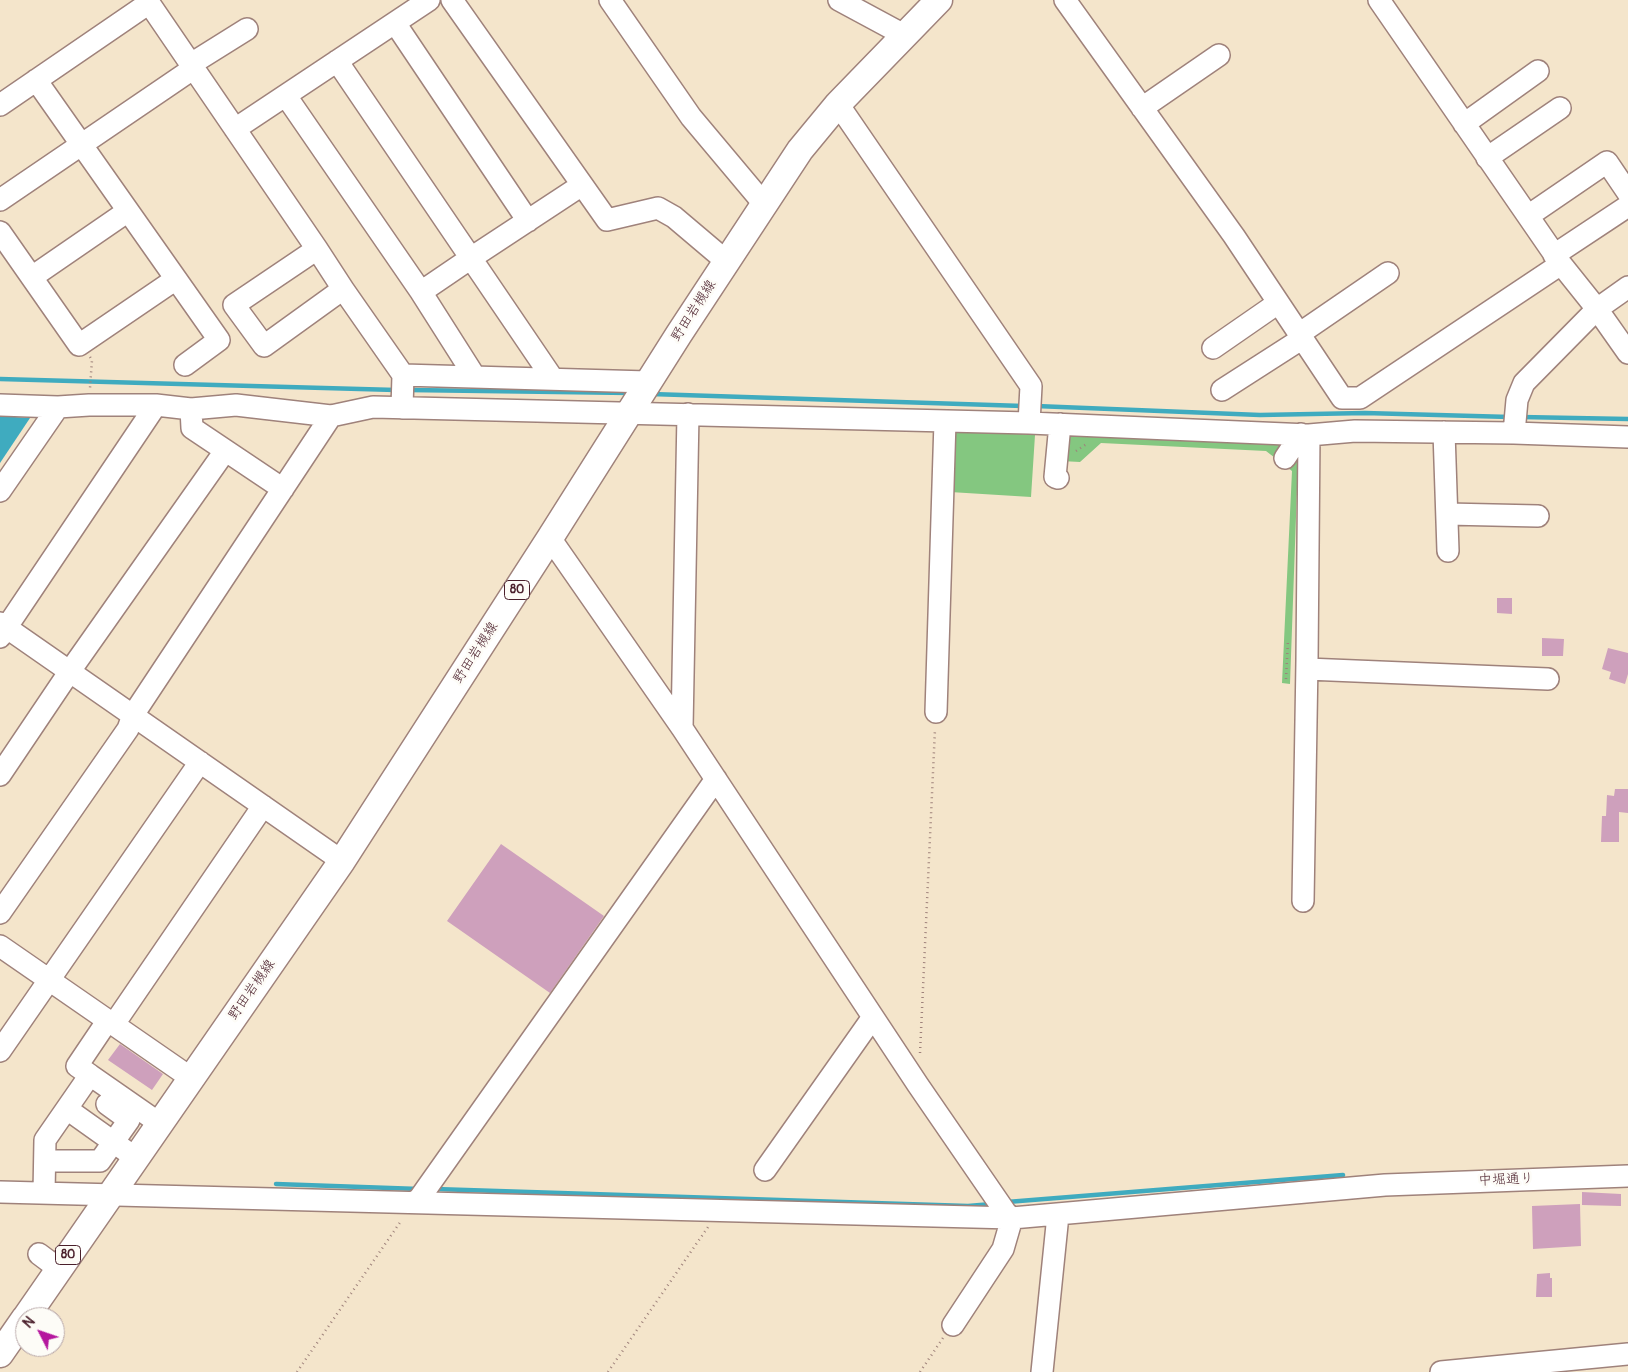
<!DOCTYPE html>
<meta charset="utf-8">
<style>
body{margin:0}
#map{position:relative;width:1628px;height:1372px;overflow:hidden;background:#f4e5cb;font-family:Pangolin,sans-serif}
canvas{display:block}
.north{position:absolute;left:15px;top:1307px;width:50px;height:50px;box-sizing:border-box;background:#fdfcf7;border:1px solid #b5a4a5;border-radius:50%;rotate:311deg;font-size:14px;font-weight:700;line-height:20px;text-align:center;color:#4a1f2b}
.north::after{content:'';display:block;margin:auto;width:18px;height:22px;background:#b5179e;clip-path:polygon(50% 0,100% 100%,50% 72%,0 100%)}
</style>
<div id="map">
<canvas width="1628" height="1372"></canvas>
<div class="north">N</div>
</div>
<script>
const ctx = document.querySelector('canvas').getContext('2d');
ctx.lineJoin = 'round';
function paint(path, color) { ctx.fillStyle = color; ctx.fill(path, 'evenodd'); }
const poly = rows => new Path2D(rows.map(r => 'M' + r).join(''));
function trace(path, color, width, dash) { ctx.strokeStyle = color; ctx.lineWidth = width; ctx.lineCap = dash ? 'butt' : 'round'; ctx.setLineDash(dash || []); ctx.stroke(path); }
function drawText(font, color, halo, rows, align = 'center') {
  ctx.font = font + ' Pangolin,"Klee One",sans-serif'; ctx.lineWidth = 5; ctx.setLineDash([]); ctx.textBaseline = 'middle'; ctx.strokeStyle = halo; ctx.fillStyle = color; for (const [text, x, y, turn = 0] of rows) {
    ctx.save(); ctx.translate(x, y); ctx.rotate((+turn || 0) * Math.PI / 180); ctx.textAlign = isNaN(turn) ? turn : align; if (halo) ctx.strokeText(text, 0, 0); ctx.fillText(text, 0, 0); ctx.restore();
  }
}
const green = poly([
 [954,429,1035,435,1031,497,950,492],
 [1063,429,1273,437,1298,461,1290,684,1282,683,1292,471,1266,451,1101,443,1080,462,1061,461]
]);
const water = poly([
 [0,416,30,418,0,463]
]);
const stream = poly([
 [0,379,396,390],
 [409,390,631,393],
 [651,394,1023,406],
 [1036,406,1260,415,1365,413,1510,417],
 [1521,417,1628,419],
 [276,1184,419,1189],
 [435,1189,968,1206,992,1204],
 [1007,1202,1343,1175]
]);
const building = poly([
 [1497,598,1512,598,1512,614,1497,613],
 [1542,638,1564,639,1563,656,1542,656],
 [1608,648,1628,653,1628,674,1625,684,1609,679,1611,672,1602,669],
 [1615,789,1628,789,1628,813,1619,812,1619,842,1601,842,1602,816,1606,816,1607,795,1614,796],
 [501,844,604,916,550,993,447,921],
 [120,1044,163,1074,152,1090,108,1060],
 [1582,1192,1621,1194,1621,1206,1582,1205],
 [1580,1204,1581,1246,1533,1249,1532,1206],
 [1550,1273,1550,1278,1552,1278,1552,1297,1536,1297,1537,1274]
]);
const path = poly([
 [90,357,92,360,90,388],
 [1076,451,1088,443],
 [1286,679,1288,640],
 [920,1053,935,729],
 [297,1372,401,1221],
 [608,1372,708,1227],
 [920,1372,943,1338]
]);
const minor = poly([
 [147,0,317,249,343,289,264,346,234,305,317,249],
 [452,0,607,220,658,208,674,217,726,261],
 [610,0,691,117,764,204],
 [839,0,904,35],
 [1065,0,1234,236,1342,398,1360,398,1561,264],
 [1379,0,1561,264,1597,309,1628,353],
 [395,23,528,221],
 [337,61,553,379],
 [191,64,247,29],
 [36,80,219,340,185,365],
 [286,96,421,292,475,377],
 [838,104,1031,386,1029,423],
 [0,105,149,3],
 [1142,108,1219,55],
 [1464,124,1538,71],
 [235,129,429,0],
 [1487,158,1560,108],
 [0,200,194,68],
 [1528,216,1607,162,1628,193],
 [0,232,79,345,176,279],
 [1554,255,1628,206],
 [32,277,128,211],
 [343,289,403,375,402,408],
 [421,292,471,258,582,185],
 [1299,334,1388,273],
 [1213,348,1278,303],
 [403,375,648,382],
 [1222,390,1303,338],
 [0,405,58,407,89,405,156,405,191,409,236,405,331,416,373,407,1029,423,1309,435,1355,431,1514,433,1628,437],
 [191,409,192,428,283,489],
 [1444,432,1448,551],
 [1514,433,1517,400,1524,383,1597,309,1628,287],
 [1285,458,1301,434],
 [1058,478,1055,477,1060,424],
 [0,491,58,407],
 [1447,514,1538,516],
 [550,538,682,728,918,1085,1006,1213,1012,1218,1003,1249,953,1325],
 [0,623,342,861],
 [0,637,156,405],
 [1307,669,1548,679],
 [936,712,945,421],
 [682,728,688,414],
 [0,775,70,671,225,451],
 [1303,901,1307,661,1309,435],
 [0,913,128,729,133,715,331,416],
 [0,946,191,1078],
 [114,1024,263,806],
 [0,1051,200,762],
 [90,1075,77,1066,108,1020],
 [67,1109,126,1151],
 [45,1161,100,1161,129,1120,107,1104],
 [765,1170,873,1017],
 [0,1192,1012,1218,1385,1185,1628,1176],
 [44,1193,45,1140,90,1075,159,1123],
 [414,1202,419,1199,716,779],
 [39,1254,59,1269],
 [1042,1372,1058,1215],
 [1441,1372,1628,1354]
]);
const major = poly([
 [26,1317,342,861,550,538,679,334,800,150,838,104,939,0],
 [0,1354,25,1318]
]);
const shields = [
 [517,590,25],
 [68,1255,25]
];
const shieldNames = [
 ["80",517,590],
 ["80",68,1255]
];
const streetNames = [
 ["野田岩槻線",694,311,-57],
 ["野田岩槻線",476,653,-57],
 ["野田岩槻線",252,990,-55],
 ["中堀通り",1506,1180,-2]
];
paint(green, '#84c780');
paint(water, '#3fabbf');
trace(stream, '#3fabbf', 4.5);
paint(building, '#cea0bc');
trace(minor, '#9f827b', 24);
trace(major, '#9f827b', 29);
trace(path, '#9f827b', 2.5, [1, 4]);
trace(minor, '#fff', 21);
trace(major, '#fff', 26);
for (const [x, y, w] of shields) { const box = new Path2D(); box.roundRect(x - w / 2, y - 9.5, w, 19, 4); ctx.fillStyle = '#fdfcf7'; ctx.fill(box); trace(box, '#4a1f2b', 1); }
drawText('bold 12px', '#4a1f2b', null, shieldNames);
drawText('14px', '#4a1f2b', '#fdfcf7', streetNames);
</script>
